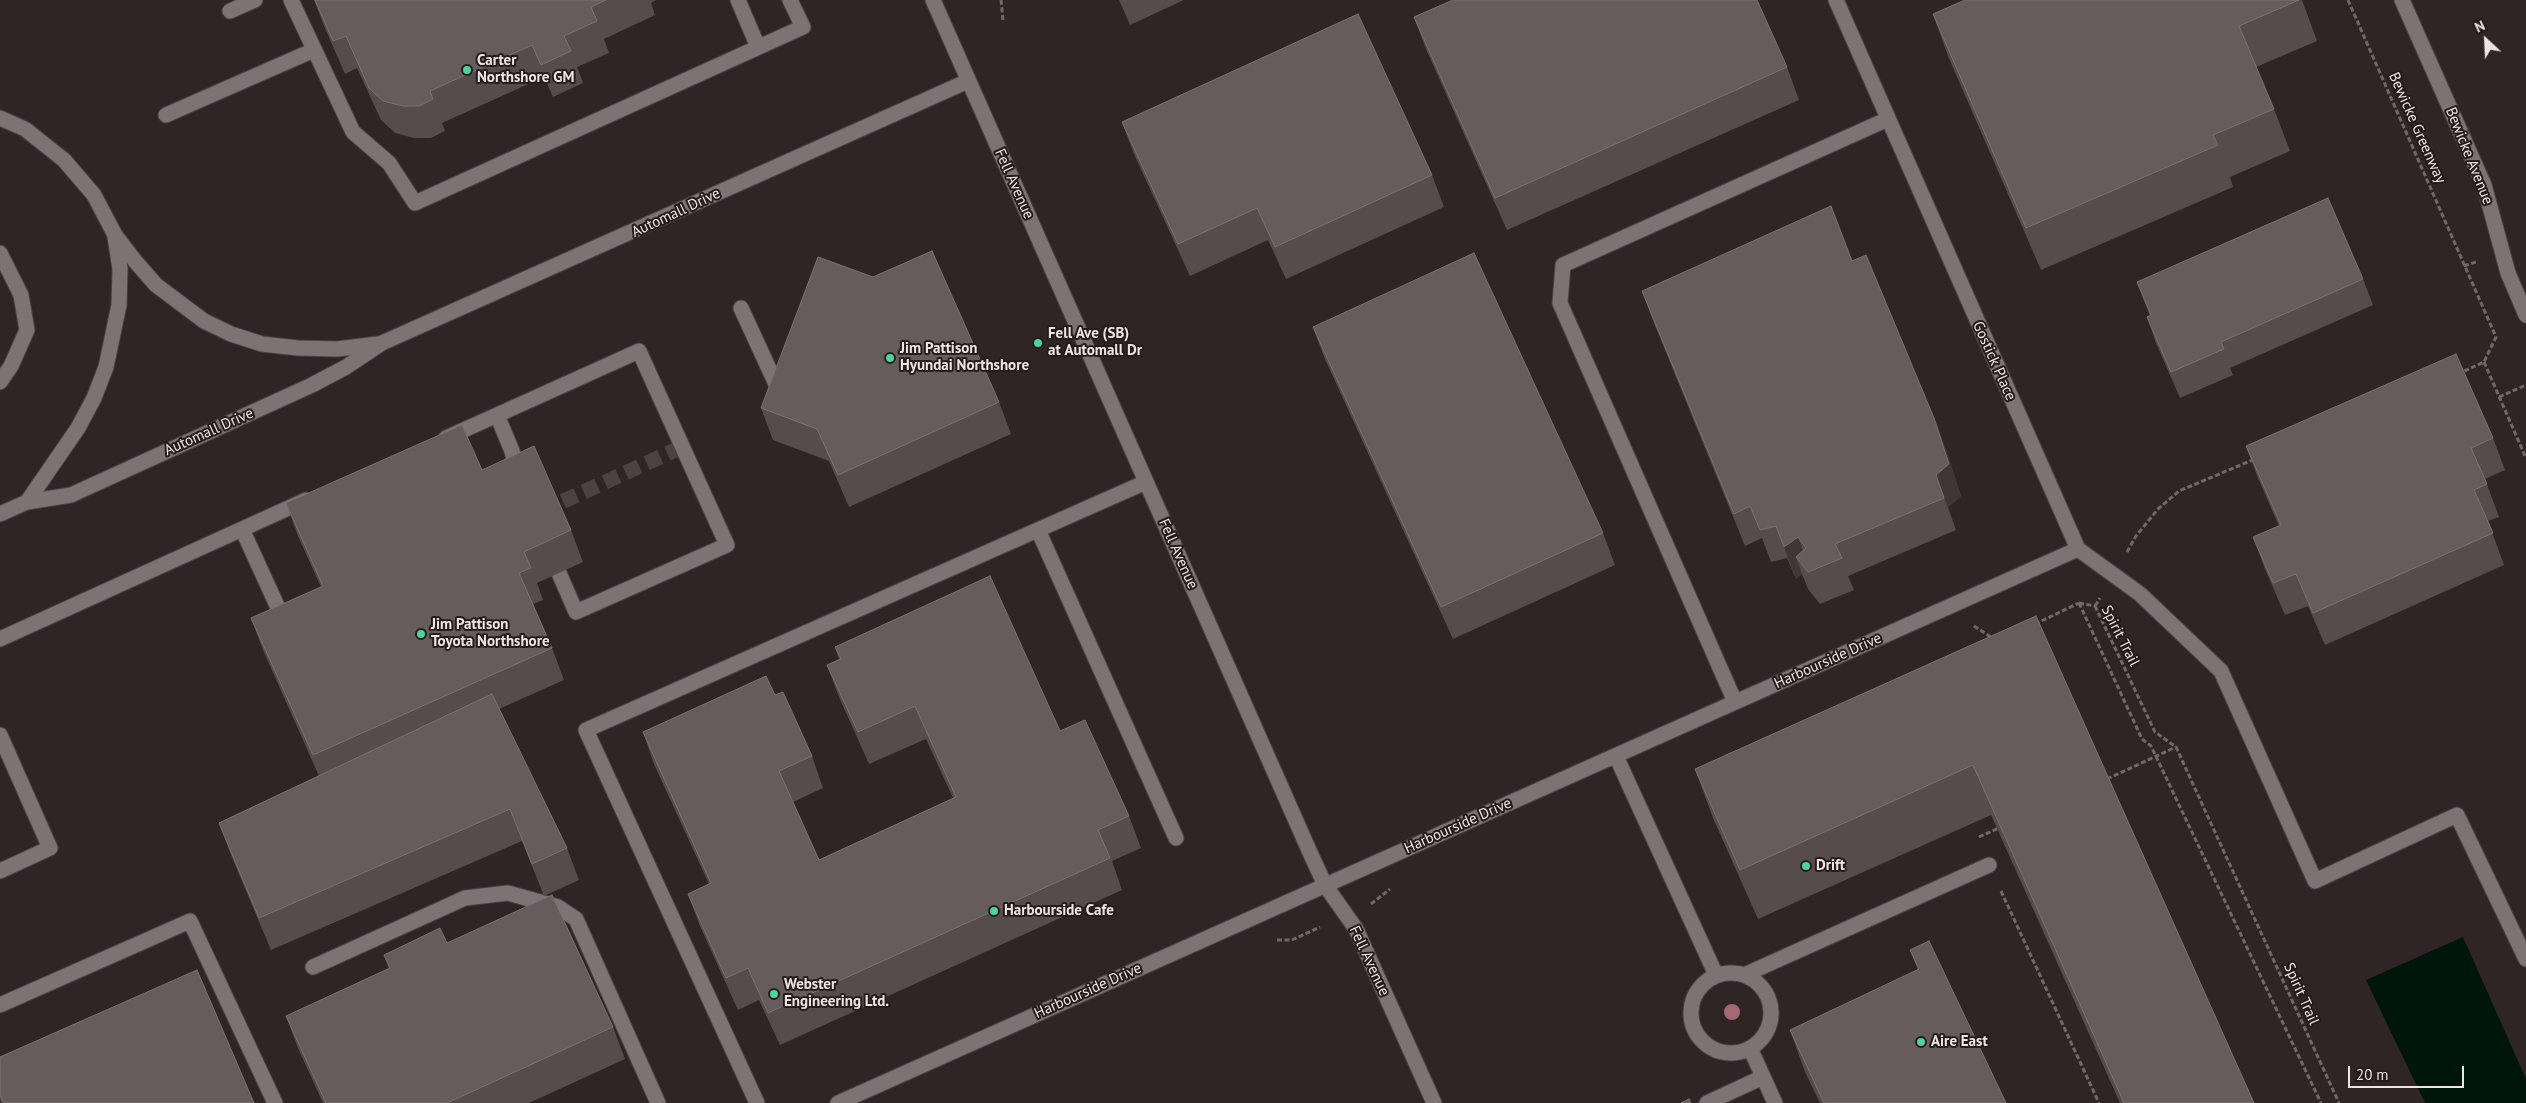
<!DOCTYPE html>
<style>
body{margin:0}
#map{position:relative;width:2526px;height:1103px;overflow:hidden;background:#302526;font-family:"PT Sans",sans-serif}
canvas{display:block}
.north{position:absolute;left:2461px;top:15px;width:50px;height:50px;-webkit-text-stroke:4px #261b1c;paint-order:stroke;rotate:335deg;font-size:14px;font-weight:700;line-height:20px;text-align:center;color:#ede5e6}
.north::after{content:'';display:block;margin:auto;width:18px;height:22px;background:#ede5e6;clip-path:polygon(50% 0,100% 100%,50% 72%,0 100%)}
.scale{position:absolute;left:2348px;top:1066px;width:116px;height:22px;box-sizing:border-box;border:2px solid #ede5e6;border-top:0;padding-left:6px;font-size:15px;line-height:18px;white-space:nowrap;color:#ede5e6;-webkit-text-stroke:4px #261b1c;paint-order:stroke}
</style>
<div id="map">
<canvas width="2526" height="1103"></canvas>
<div class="north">N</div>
<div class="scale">20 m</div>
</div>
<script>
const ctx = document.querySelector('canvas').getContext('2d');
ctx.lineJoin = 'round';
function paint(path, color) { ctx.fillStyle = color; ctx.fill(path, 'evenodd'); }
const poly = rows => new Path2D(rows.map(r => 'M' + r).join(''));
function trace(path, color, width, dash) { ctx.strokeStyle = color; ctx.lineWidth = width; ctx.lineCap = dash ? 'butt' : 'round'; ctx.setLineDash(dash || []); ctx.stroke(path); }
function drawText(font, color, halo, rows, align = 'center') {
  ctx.font = font + ' "PT Sans",sans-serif'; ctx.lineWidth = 4; ctx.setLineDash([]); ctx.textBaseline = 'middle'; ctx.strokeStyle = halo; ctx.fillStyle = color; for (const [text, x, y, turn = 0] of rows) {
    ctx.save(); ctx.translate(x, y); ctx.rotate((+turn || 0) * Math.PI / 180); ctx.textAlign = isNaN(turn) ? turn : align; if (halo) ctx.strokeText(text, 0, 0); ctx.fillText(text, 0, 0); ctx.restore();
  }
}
const water = poly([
 [2463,937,2526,1079,2526,1103,2425,1103,2366,980]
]);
const minorTunnel = poly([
 [542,511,684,446]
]);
const path = poly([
 [1001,0,1003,20],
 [2348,0,2496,337,2484,362,2462,372],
 [2464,266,2476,262],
 [2484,362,2526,458],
 [2499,397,2526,385],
 [2127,552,2136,536,2158,509,2179,491,2255,459],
 [2079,603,2142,739,2151,746,2321,1103],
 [2079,603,2095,606],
 [2095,606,2100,598],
 [2095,606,2155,732,2176,747,2339,1103],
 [2035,624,2079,603],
 [1974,626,1994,639],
 [2107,779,2176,747],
 [1979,837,2001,827],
 [2001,891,2099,1103],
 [1371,904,1390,889],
 [1277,940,1292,940,1320,927]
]);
const minor = poly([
 [291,0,353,132,389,163,415,203,803,27,790,0],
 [738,0,758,47],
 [933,0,1312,857,1325,885,1356,929,1434,1103],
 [1836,0,2078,549,2140,594,2221,671,2315,881,2457,815,2526,959],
 [2402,0,2484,185,2508,273,2526,315],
 [230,11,255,0],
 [166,115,314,50],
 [0,118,25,129,64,160,94,195,115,235,135,261,156,285,204,321,231,334,262,344,298,348,337,349,378,344],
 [0,253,21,295,27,330,11,366,0,382],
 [741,308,781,395],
 [497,415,512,451,518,475],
 [446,438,639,351,727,545,576,612,559,573],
 [27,502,78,428,94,398,106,367,119,305,120,269,115,237],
 [0,514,27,502,71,495,312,385,346,367,382,343,968,81],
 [242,529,285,623],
 [1038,530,1176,838],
 [0,639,306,500],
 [1735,702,1560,303,1563,265,1888,119],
 [0,735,50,848,0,871],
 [1616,756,1716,975],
 [313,967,465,898,508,893,558,907,576,919,658,1103],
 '1691 1013a40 40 0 1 1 80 0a40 40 0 1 1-80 0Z',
 [1744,975,1989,865],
 [0,1005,190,921,275,1103],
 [1750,1048,1775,1103],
 [757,1103,586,730,1146,482],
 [838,1103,2078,549],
 [1707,1103,1763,1077]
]);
const trees = [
 [1732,1012]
];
const wall = poly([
 [314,0,656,0,651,3,655,15,604,39,609,53,577,67,583,83,553,97,544,77,442,123,445,131,431,138,414,138,395,133,381,120,357,68,345,74,324,26],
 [1119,0,1184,0,1130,25],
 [1965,0,2302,0,2317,41,2256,67,2274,109,2290,151,2230,177,2233,187,2041,270,1948,56,1933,14],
 [1414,17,1787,67,1799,100,1507,230,1426,49],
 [1122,122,1432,175,1444,207,1286,279,1268,240,1190,276,1134,154],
 [1852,261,1934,418,1946,450,1961,496,1948,507,1956,530,1848,576,1854,590,1820,604,1808,589,1802,574,1796,579,1787,558,1771,562,1762,538,1745,546,1654,323,1642,291],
 [2363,279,2373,305,2230,368,2233,375,2180,398,2156,343,2147,317,2150,316,2137,282],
 [1313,327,1603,533,1615,565,1453,639,1325,359],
 [999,402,1011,434,849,507,829,461,773,440,761,408],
 [2493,438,2505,470,2485,479,2499,517,2488,521,2504,565,2325,645,2308,606,2285,615,2265,569,2253,537,2279,526,2258,478,2246,446],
 [482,470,571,530,583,562,537,583,543,600,533,604,552,648,564,680,499,709,567,848,579,880,544,896,522,841,271,950,231,855,219,823,319,776,263,650,251,618,321,587,298,536,286,503],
 [2036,616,2254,1103,2120,1103,1991,815,1758,919,1713,818,1695,769],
 [835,647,1060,731,1129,816,1141,848,1112,861,1122,890,780,1045,759,1000,738,1010,700,926,688,894,709,884,654,764,643,732,775,695,812,756,823,788,793,802,819,860,953,798,926,739,869,764,839,697,827,665,839,659],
 [447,943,613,1027,625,1059,529,1103,323,1103,298,1048,286,1016,389,969,384,955],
 [1910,950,2006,1103,1820,1103,1805,1072,1790,1030,1918,970],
 [0,1057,254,1103,1,1103,0,1100]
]);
const shadedWall = poly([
 [1934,418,1946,450,1961,496,1948,507,1956,530,1936,475],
 [1798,537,1810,569,1796,557,1802,574,1796,579,1784,547]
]);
const building = poly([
 [315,0,606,0,591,7,597,21,564,36,571,51,541,65,532,45,430,91,433,99,419,106,403,106,383,101,369,88,346,36,333,41,315,0],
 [1453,0,1757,0,1787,67,1495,198,1414,17,1453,0],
 [1965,0,2299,0,2239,26,2274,109,2213,135,2218,145,2026,228,1933,14,1965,0],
 [1358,14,1432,175,1275,247,1257,208,1178,244,1122,122,1358,14],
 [2328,198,2363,279,2221,342,2224,349,2171,372,2147,317,2151,315,2137,282,2328,198],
 [1831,206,1852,261,1866,255,1934,418,1949,464,1936,475,1944,498,1835,544,1842,558,1808,572,1796,557,1806,548,1798,537,1784,547,1776,526,1760,530,1750,506,1734,514,1642,291,1831,206],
 [932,251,999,402,838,475,817,429,761,408,818,257,873,277,932,251],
 [1474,253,1603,533,1441,607,1313,327,1474,253],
 [2456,354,2493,438,2471,448,2487,484,2474,490,2493,533,2313,613,2296,574,2273,583,2253,537,2281,525,2246,446,2456,354],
 [462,425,482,470,534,446,571,530,524,552,531,568,519,573,552,648,313,755,251,618,323,586,286,503,462,425],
 [990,576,1060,731,1085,720,1129,816,1098,830,1110,858,768,1013,748,968,726,978,688,894,711,883,643,732,766,676,775,695,783,692,812,756,779,771,819,860,956,797,915,706,858,732,827,665,841,659,835,647,990,576],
 [2036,616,2254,1103,2124,1103,1973,765,1740,870,1695,769,2036,616],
 [492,694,567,848,532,864,510,809,259,918,219,823,492,694],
 [552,895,613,1027,447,1103,326,1103,286,1016,390,968,384,955,440,928,447,943,552,895],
 [1929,941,2006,1103,1824,1103,1790,1030,1919,969,1910,950,1929,941],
 [197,970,254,1103,4,1103,0,1095,0,1057,197,970],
 [1689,1099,1691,1103,1681,1103,1689,1099]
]);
const markers = [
 [467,70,5,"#4ed399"],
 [1038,343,5,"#4ed399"],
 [890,358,5,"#4ed399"],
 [421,634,5,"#4ed399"],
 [1806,866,5,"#4ed399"],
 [994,911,5,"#4ed399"],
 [774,994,5,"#4ed399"],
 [1921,1042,5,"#4ed399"]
];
const poiNames = [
 ["Carter",477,61],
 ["Northshore GM",477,78],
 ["Fell Ave (SB)",1048,334],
 ["at Automall Dr",1048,351],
 ["Jim Pattison",900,349],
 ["Hyundai Northshore",900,366],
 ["Jim Pattison",431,625],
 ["Toyota Northshore",431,642],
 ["Drift",1816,866],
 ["Harbourside Cafe",1004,911],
 ["Webster",784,985],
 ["Engineering Ltd.",784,1002],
 ["Aire East",1931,1042]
];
const streetNames = [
 ["Bewicke Greenway",2417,128,66],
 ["Bewicke Avenue",2469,156,68],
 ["Fell Avenue",1014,184,66],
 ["Automall Drive",676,213,-25],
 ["Gostick Place",1994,361,66],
 ["Automall Drive",209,432,-24],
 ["Fell Avenue",1178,554,66],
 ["Spirit Trail",2120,636,63],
 ["Harbourside Drive",1828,661,-24],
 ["Harbourside Drive",1458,826,-24],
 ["Fell Avenue",1369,961,65],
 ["Harbourside Drive",1088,991,-24],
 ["Spirit Trail",2301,994,66]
];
paint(water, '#00160a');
trace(minorTunnel, '#4c4243', 15, [15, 8]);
trace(minor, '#4a4243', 17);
trace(path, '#716869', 3, [5, 2.5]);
trace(minor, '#7f7273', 15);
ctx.fillStyle = '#a26970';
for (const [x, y] of trees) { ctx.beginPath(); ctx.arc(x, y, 8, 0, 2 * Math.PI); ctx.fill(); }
paint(wall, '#574c4d');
paint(shadedWall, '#413536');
paint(building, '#675c5d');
trace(building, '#7c7272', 1);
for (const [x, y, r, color] of markers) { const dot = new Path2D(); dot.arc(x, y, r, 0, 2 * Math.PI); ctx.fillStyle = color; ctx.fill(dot); trace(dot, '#261b1c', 2); }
drawText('bold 15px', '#ede5e6', '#261b1c', poiNames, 'left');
drawText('15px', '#ede5e6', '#261b1c', streetNames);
</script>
